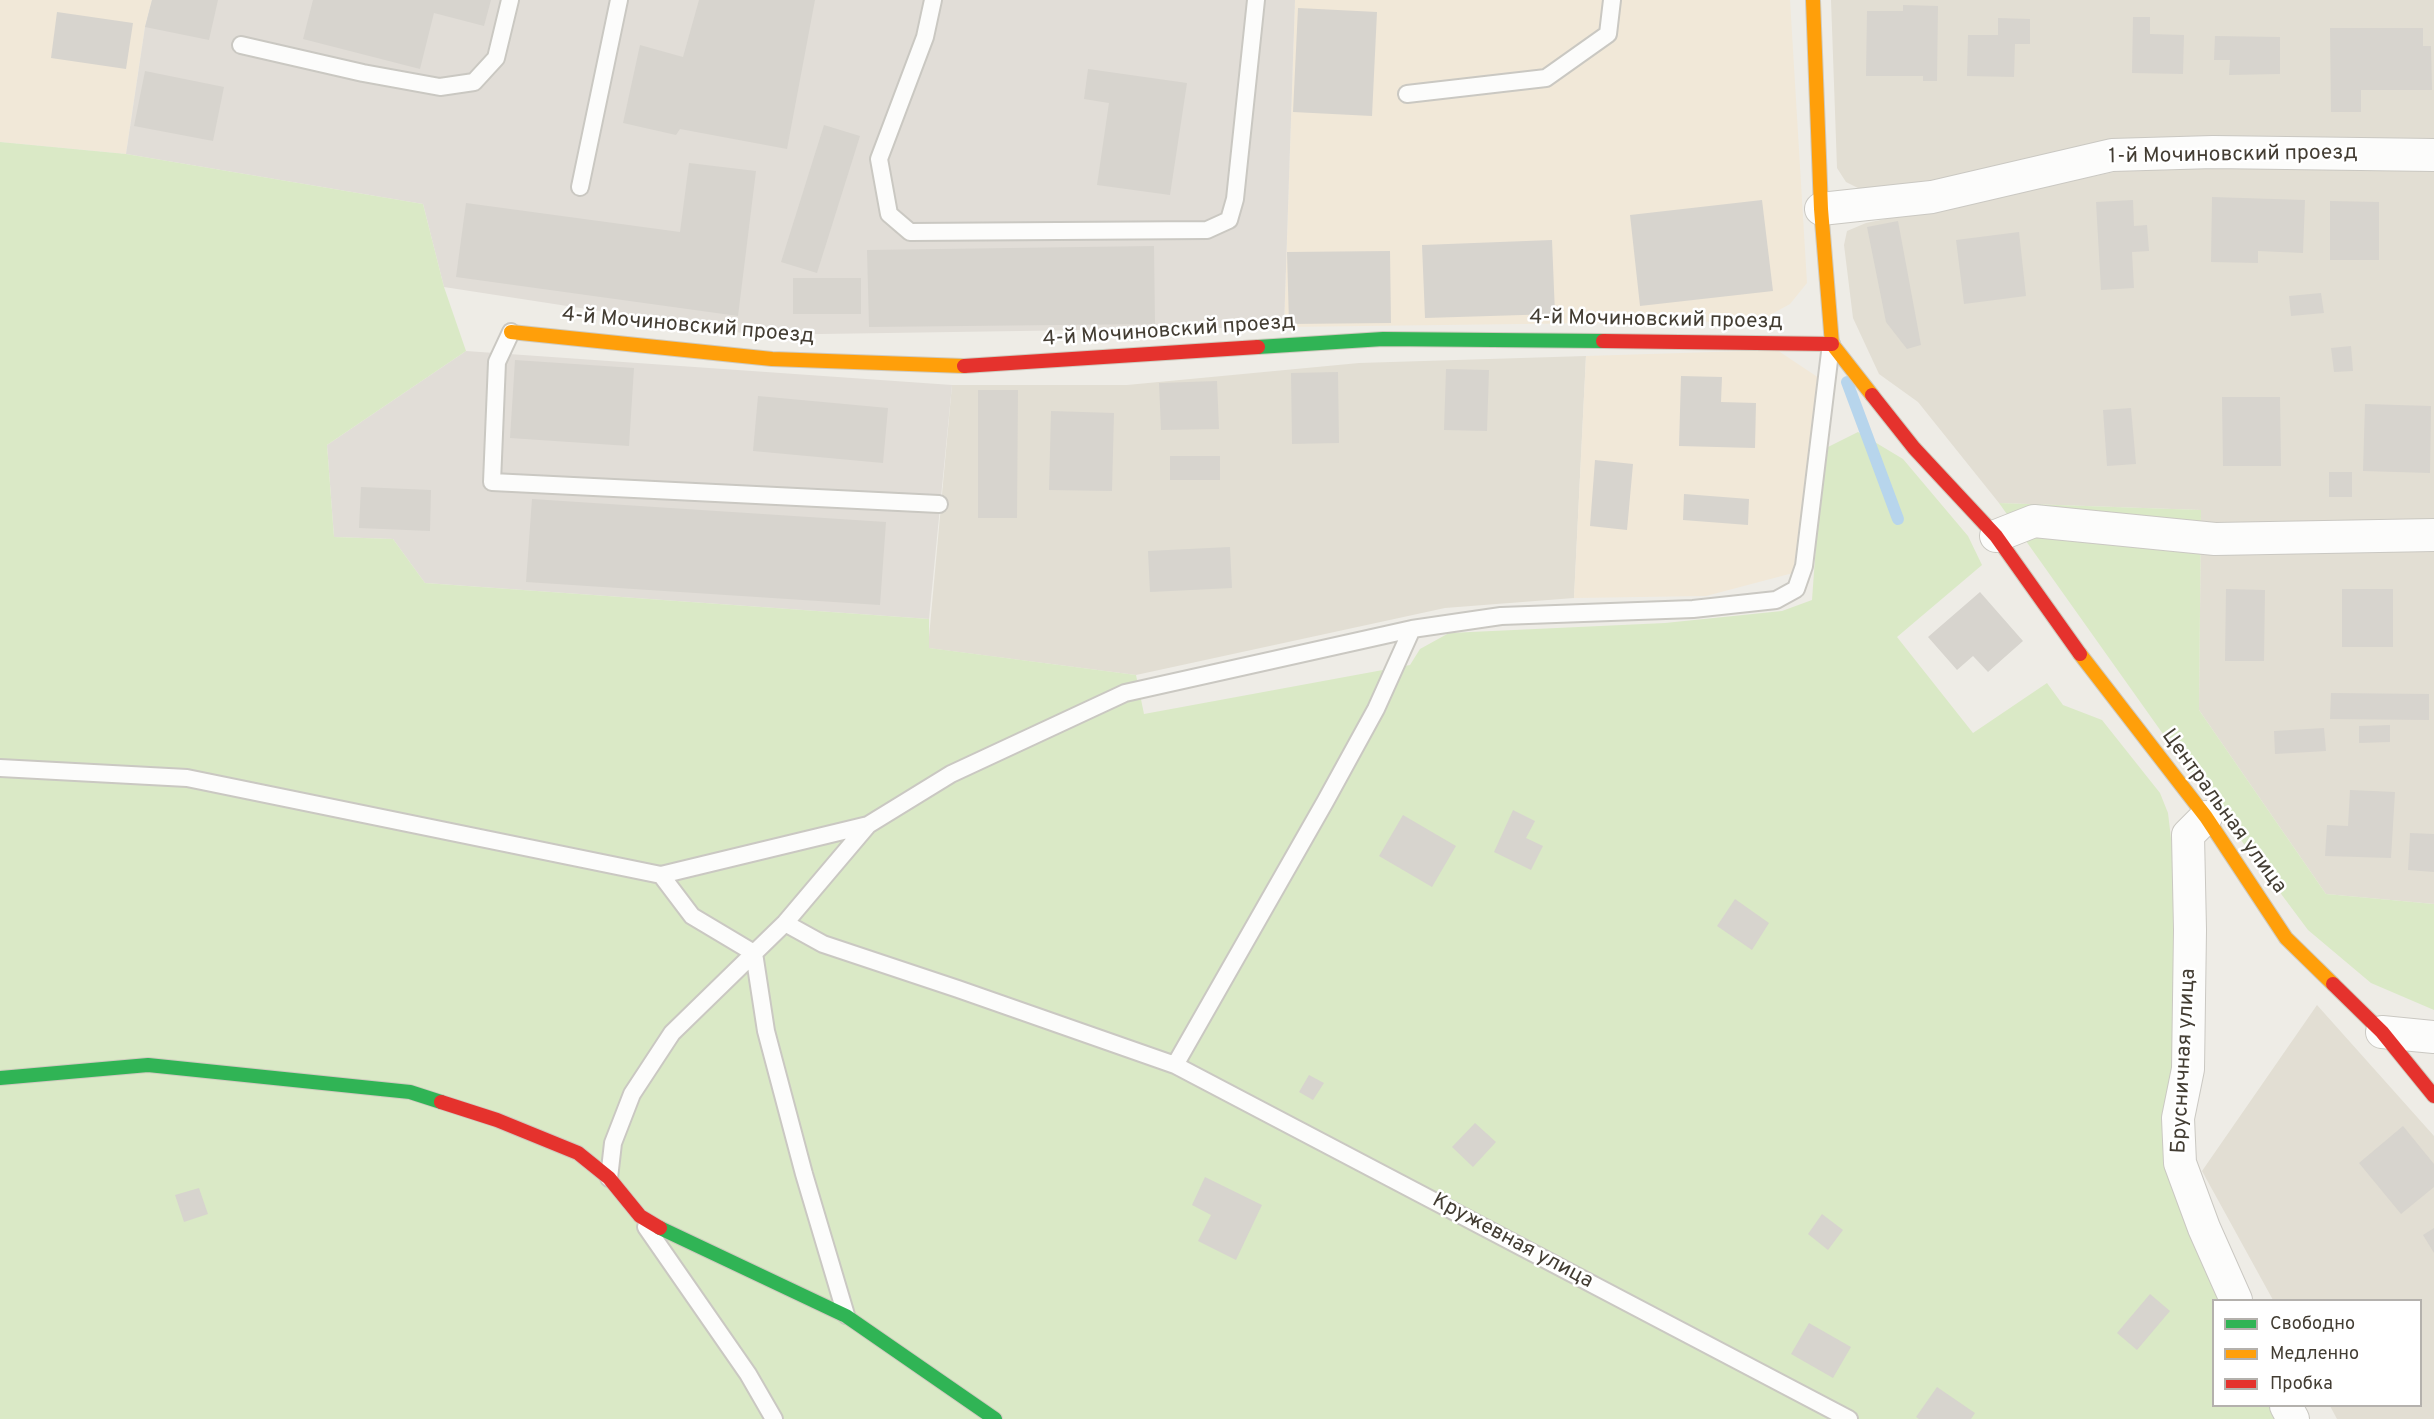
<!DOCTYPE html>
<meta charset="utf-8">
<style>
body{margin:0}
#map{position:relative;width:2434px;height:1419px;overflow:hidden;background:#eeece6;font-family:Overpass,sans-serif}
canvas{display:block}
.legend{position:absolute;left:2212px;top:1299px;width:210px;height:108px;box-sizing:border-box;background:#fff;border:2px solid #b4b1ad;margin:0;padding:8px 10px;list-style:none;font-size:18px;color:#433d33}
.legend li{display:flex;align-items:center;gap:12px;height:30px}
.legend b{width:30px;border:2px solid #b4b1ad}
</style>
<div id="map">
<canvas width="2434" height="1419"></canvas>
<ul class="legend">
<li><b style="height:8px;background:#30b455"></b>Свободно</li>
<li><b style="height:8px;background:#ff9f0a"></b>Медленно</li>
<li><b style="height:8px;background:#e5322d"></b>Пробка</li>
</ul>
</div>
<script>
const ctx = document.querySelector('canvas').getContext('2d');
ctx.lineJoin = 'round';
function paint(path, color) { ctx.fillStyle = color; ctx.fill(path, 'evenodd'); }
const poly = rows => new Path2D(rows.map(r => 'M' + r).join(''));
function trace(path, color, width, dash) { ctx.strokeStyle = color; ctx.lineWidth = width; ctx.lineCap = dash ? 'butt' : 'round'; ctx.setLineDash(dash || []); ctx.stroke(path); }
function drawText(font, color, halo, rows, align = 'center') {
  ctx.font = font + ' Overpass,sans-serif'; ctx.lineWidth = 5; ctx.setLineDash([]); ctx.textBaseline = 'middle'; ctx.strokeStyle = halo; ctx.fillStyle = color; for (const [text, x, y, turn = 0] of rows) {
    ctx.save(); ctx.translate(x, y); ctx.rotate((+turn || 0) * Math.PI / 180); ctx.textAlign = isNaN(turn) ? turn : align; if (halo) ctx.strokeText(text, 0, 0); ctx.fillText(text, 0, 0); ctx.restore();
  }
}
const residential = poly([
 [1831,0,2434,0,2434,143,1928,182,1862,190,1846,182,1837,168],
 [2207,167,2434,171,2434,904,2326,894,2199,710,2201,510,1999,503,1918,402,1879,374,1853,318,1844,245,1847,231,1866,223,2119,171],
 [1586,356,1574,598,1445,608,1136,675,928,648,952,385,1127,385,1359,363],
 [2317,1005,2434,1136,2434,1419,2337,1419,2330,1406,2420,1406,2420,1300,2273,1300,2202,1171]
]);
const commercial = poly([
 [0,0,152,0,145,27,126,154,0,142],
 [1295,0,1790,0,1807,283,1790,304,1759,321,1284,327],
 [1777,350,1822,380,1793,573,1706,596,1574,598,1586,356]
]);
const industrial = poly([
 [152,0,1295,0,1284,327,755,335,444,287,423,204,126,154,145,27],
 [466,351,952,385,929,619,425,583,393,539,334,537,327,445]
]);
const green = poly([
 [0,142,126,154,423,204,444,287,466,351,327,445,334,537,393,539,425,583,929,619,929,648,1136,675,1144,714,1410,665,1420,649,1449,633,1665,623,1782,611,1812,600,1818,516,1826,448,1858,432,1903,459,1968,536,1982,565,1897,637,1973,733,2047,683,2063,705,2102,720,2160,793,2168,813,2175,872,2177,1067,2224,1300,2214,1300,2214,1406,2277,1406,2284,1419,0,1419],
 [1999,503,2201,510,2199,710,2326,894,2434,904,2434,1010,2371,983,2308,930,2185,765]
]);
const stream = poly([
 [1847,382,1898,519]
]);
const building = poly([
 [152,0,218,0,209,40,145,27],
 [313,0,491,0,484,26,434,13,420,69,303,39],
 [699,0,815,0,787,149,680,129,676,135,623,123,640,45,683,57],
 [1903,5,1938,6,1937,81,1923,81,1923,76,1866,76,1867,11,1903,11],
 [1298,8,1377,12,1372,116,1293,112],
 [57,12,133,23,126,69,51,58],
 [2133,17,2150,17,2150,34,2184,35,2183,74,2132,73],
 [1998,18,2030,19,2030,44,2015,44,2014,77,1967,76,1968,35,1998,35],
 [2330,28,2423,28,2423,46,2431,46,2432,90,2361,90,2361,112,2331,112],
 [2215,36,2280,37,2280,74,2229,75,2230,60,2214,60],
 [1088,69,1187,83,1170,195,1097,185,1109,103,1084,99],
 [145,71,224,87,213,141,134,126],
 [824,125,860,136,817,273,781,262],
 [689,163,756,171,738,316,456,277,466,203,680,232],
 [2212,197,2305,200,2303,253,2258,251,2258,263,2211,262],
 [1762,200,1773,291,1640,306,1630,215],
 [2133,200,2134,226,2147,225,2149,251,2132,252,2134,288,2101,290,2096,202],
 [2330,201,2379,202,2379,260,2330,260],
 [1898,221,1921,345,1907,349,1886,322,1867,227],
 [2019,232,2026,296,1964,304,1956,240],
 [1552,240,1555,314,1425,318,1422,245],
 [1154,246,1155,324,869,327,867,250],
 [1390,251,1391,323,1289,324,1287,252],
 [793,278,861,278,861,314,793,314],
 [2321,293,2324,313,2291,316,2289,296],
 [2351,346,2353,371,2334,372,2331,348],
 [515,360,634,368,629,446,510,438],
 [1446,369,1489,370,1487,431,1444,430],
 [1338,372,1339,443,1292,444,1291,373],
 [1681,376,1722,377,1721,402,1756,403,1755,448,1679,446],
 [1217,381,1219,429,1161,430,1159,383],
 [978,390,1018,390,1017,518,978,518],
 [758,396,888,408,883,463,753,451],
 [2222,397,2280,397,2281,466,2223,466],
 [2365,404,2431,406,2430,473,2363,471],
 [2131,408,2136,464,2107,466,2103,410],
 [1051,411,1114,413,1112,491,1049,490],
 [1170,456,1220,456,1220,480,1170,480],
 [1595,460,1633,464,1627,530,1590,526],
 [2329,472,2352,472,2352,497,2329,497],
 [361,487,431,490,430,531,359,528],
 [1684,494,1749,499,1748,525,1683,520],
 [532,499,886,522,880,605,526,582],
 [1230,547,1232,588,1150,592,1148,551],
 [2226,589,2265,590,2264,661,2225,661],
 [2342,589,2393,589,2393,647,2342,647],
 [1980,592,2023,641,1988,672,1973,656,1957,670,1928,637],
 [2331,693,2429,694,2429,720,2330,719],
 [2390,725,2390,742,2359,743,2359,726],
 [2324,728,2326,751,2275,754,2274,731],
 [2350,790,2395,792,2391,858,2325,856,2327,825,2348,826],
 [1513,810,1535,821,1526,838,1543,846,1531,870,1494,852],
 [1403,815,1456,846,1432,887,1379,856],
 [2410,833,2434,834,2434,872,2408,870],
 [1735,899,1769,923,1752,950,1717,926],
 [1309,1075,1324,1083,1313,1100,1299,1092],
 [1475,1123,1496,1142,1473,1167,1452,1147],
 [2403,1126,2434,1164,2434,1187,2401,1214,2359,1163],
 [1205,1177,1262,1205,1236,1260,1198,1241,1211,1215,1192,1205],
 [199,1188,208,1214,184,1222,175,1195],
 [1822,1214,1843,1230,1828,1250,1808,1234],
 [2434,1228,2434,1253,2423,1235],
 [2150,1294,2170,1311,2137,1350,2117,1333],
 [1809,1323,1851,1347,1833,1378,1791,1354],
 [1937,1387,1975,1413,1971,1419,1919,1419,1916,1417]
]);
const lane = poly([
 [933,0,925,37,879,159,889,214,910,232,1207,230,1229,220,1235,199,1256,0],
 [241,45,363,73,440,87,474,82,496,58,510,0],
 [1407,94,1546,78,1608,34,1612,0],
 [580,187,619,0],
 [511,332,497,362,492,482,939,504],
 [0,768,187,778,661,875,868,825],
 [661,875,692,916,754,953,766,1031,804,1174,846,1315],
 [785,923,823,944,958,989,1175,1065,1325,802,1376,709,1412,629],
 [1175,1065,1849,1419],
 [609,1178,613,1143,632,1094,672,1033,785,923,868,825,951,774,1125,693,1412,629,1501,616,1693,609,1776,600,1796,589,1804,566,1831,344],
 [646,1227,748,1374,774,1419]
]);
const street = poly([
 [1821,209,1932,197,2112,155,2213,152,2434,155],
 [1996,536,2034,521,2215,539,2434,535],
 [2206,817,2188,835,2190,930,2188,1069,2178,1118,2180,1163,2204,1228,2236,1300],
 [2382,1032,2434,1037],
 [2286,1406,2293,1419]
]);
const fast = poly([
 [1258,347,1383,339,1603,341],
 [0,1078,148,1065,410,1092,441,1102],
 [660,1228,846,1316,995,1419]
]);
const slow = poly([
 [1813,0,1821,209,1832,344,1872,395],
 [511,332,772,359,964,366],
 [2080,654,2206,817,2286,938,2333,984]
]);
const jam = poly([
 [1603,341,1832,344],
 [964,366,1258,347],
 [1872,395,1914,448,1996,536,2080,654],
 [2333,984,2382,1032,2434,1096],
 [441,1102,497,1120,578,1153,609,1178,640,1216,660,1228]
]);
const streetNames = [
 ["1-й Мочиновский проезд",2233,156,-1],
 ["4-й Мочиновский проезд",1656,321,1],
 ["4-й Мочиновский проезд",688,327,5],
 ["4-й Мочиновский проезд",1169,332,-4],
 ["Центральная улица",2223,812,54],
 ["Брусничная улица",2185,1061,-87],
 ["Кружевная улица",1512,1242,28]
];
paint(residential, '#e2ded3');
paint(commercial, '#f1e8d8');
paint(industrial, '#e1ddd7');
paint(green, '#dae9c6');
trace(stream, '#b7d5ec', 12);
paint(building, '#d7d4ce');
trace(lane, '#cac8c2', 20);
trace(street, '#cac8c2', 34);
trace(fast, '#cfcabe', 16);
trace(slow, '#cfcabe', 16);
trace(jam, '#cfcabe', 16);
trace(lane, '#fcfcfb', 16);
trace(street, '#fcfcfb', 32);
trace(fast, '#30b455', 14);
trace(slow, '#ff9f0a', 14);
trace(jam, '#e5322d', 14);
drawText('21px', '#433d33', '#fff', streetNames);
</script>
